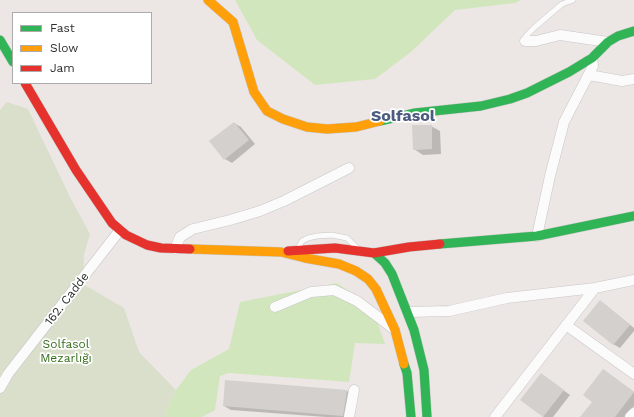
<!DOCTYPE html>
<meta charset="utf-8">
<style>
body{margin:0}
#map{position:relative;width:634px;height:417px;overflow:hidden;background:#ece7e4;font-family:"Work Sans",sans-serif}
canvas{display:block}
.legend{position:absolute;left:12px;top:12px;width:140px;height:72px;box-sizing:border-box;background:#fff;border:1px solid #ababab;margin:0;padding:5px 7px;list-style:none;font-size:12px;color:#2e2e2e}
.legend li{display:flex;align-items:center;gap:8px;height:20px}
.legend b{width:20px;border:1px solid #ababab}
</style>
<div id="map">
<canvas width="634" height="417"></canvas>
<ul class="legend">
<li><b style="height:5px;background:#30b455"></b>Fast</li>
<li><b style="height:5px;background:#ff9f0a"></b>Slow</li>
<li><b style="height:5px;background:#e5322d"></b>Jam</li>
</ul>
</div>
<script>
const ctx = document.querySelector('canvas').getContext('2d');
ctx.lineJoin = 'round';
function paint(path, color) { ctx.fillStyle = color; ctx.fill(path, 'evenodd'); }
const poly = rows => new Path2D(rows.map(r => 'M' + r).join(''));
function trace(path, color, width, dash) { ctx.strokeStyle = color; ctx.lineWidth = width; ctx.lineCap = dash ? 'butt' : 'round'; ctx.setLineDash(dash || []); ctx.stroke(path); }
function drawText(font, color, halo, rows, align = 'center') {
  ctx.font = font + ' "Work Sans",sans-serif'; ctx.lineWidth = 3.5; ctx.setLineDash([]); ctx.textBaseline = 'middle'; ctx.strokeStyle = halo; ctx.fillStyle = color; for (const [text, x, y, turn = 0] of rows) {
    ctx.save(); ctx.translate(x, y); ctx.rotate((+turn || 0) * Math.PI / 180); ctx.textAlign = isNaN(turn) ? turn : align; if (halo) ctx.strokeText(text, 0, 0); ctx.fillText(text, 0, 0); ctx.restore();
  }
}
const green = poly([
 [235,0,521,0,515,3,455,10,411,52,375,79,315,85,257,40],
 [337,283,372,307,385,344,355,343,349,382,229,373,220,376,215,410,202,417,164,417,176,390,191,370,229,349,240,302]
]);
const cemetery = poly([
 [7,102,28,109,70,197,90,234,84,254,83,284,124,308,139,352,176,390,164,417,0,417,0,110]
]);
const shadow = poly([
 [234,123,241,127,255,144,232,163,225,159,211,141],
 [431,126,440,131,441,154,423,155,414,149],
 [601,302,607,306,634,328,634,331,620,348,613,344],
 [604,370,634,392,634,406,625,417,582,417,594,401],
 [541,374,570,395,553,417,544,417,521,400],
 [226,382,347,391,354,395,350,417,326,417,231,410,224,406]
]);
const building = poly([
 [234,122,249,140,224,160,209,141],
 [412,125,432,125,432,149,413,150],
 [600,300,630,325,613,345,583,321],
 [603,369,634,392,615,417,580,417,592,402,583,395],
 [541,373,564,390,543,417,520,400],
 [225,380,347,390,343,416,223,406]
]);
const lane = poly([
 [525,41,526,36,535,27,562,4,573,0],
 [298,248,302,241,308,238,317,236,332,235,347,238,357,248]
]);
const street = poly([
 [525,41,536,41,560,35,608,42],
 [589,75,622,81,634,79],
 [537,236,550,176,564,122,593,66,592,58],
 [175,249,180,237,193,229,230,220,260,211,284,201,349,168],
 [275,307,311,292,334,290,357,301,394,329],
 [408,312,449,311,507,298,595,288,634,280],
 [566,325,634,374],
 [0,388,8,374,120,230],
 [349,417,354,390],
 [495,417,595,288],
 [630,417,634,413]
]);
const fast = poly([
 [0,40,13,62],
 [380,121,415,113,481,106,510,99,527,93,569,72,592,58,608,42,618,36,634,31],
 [440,244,537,236,634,216],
 [374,253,385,263,392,274,414,330,424,370,427,417],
 [404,364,407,373,411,417]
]);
const slow = poly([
 [208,0,233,22,254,92,267,111,283,119,307,127,327,129,356,127,380,121],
 [190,249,281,252,305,258,339,264,356,271,368,279,376,289,395,330,404,364]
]);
const jam = poly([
 [25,83,76,170,112,223,126,235,147,245,161,248,190,249],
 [288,251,335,248,374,253,409,247,440,244]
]);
const streetNames = [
 ["162. Cadde",67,299,-52]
];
const parkNames = [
 ["Solfasol",66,344],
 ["Mezarlığı",66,358]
];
const districtNames = [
 ["Solfasol",403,116]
];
paint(green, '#d2e6bd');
paint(cemetery, '#dadfcb');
paint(shadow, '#0003');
paint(building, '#d3d0cd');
trace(lane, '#c8c6c6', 6);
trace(street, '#c8c6c6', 11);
trace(fast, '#c8c6c6', 10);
trace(slow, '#c8c6c6', 10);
trace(jam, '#c8c6c6', 10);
trace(lane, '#fcfbfb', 5);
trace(street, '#fcfbfb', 10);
trace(fast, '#30b455', 9);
trace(slow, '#ff9f0a', 9);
trace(jam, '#e5322d', 9);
drawText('12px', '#2e2e2e', '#fff', streetNames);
drawText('12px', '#346e1b', '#fff', parkNames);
drawText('bold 16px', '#4c5b80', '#fff', districtNames);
</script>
